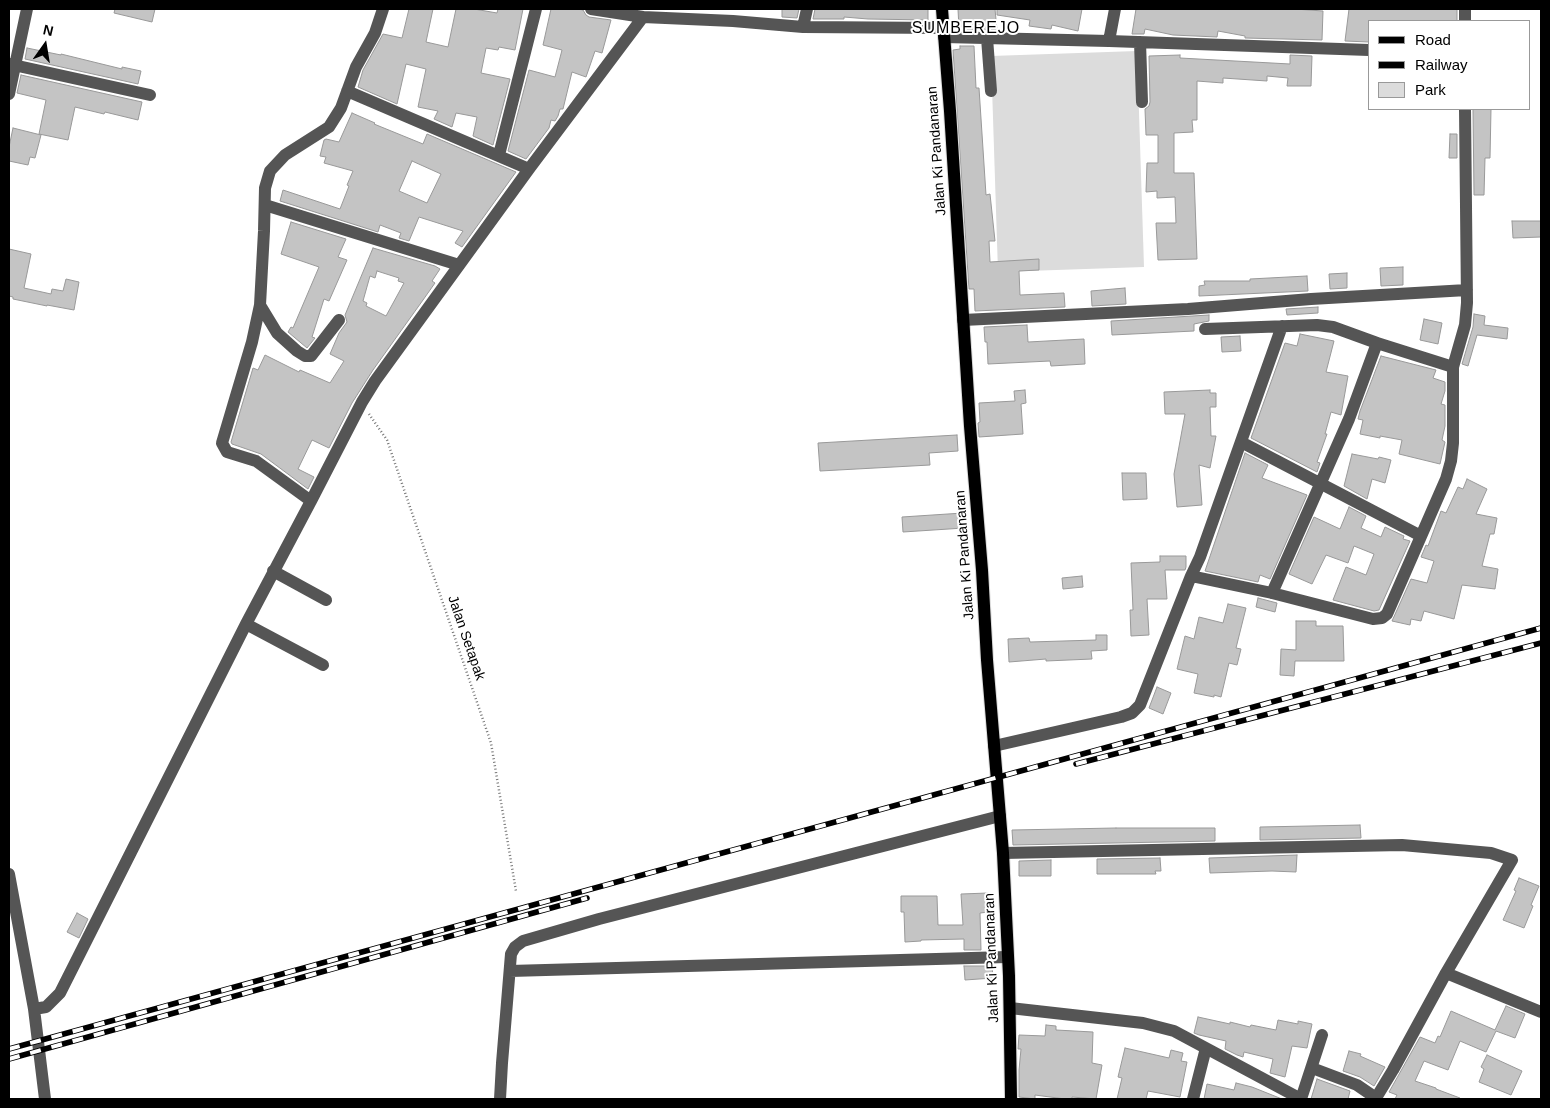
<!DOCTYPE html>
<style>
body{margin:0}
#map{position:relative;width:1550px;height:1108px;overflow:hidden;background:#fff;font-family:Arial,sans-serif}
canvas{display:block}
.frame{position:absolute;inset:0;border:10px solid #000;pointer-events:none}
.legend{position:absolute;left:1368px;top:20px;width:162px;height:90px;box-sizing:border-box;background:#fff;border:1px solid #999;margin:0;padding:6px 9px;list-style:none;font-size:15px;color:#000}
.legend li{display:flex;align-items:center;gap:10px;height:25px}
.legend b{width:25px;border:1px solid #999}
.north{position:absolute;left:20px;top:20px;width:50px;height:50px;-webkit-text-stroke:4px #fff;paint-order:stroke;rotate:13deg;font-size:14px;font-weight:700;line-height:20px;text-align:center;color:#000}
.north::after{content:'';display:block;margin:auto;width:18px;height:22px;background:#000;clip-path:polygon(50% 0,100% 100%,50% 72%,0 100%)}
</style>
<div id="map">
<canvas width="1550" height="1108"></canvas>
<div class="frame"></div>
<ul class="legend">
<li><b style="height:6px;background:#000"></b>Road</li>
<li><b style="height:6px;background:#000"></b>Railway</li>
<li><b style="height:14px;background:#dcdcdc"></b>Park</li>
</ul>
<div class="north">N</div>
</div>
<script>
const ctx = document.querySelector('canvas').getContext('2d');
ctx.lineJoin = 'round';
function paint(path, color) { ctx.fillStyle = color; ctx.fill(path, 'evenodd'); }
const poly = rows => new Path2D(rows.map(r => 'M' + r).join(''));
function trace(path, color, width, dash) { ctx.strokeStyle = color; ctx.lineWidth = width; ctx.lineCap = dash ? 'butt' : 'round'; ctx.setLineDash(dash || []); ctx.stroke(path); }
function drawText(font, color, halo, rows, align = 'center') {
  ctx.font = font + ' Arial,sans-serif'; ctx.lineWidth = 4; ctx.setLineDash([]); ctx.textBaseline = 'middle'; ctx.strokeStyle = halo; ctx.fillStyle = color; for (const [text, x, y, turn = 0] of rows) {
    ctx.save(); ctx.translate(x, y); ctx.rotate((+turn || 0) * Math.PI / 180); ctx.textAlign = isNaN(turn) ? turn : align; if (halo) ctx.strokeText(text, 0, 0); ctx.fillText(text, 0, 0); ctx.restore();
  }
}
const green = poly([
 [1137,51,1144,267,998,272,991,56]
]);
const building = poly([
 [115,9,155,9,152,22,114,13,115,9],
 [409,9,433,9,426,42,448,47,456,9,474,9,497,13,498,9,523,9,515,50,499,47,498,50,486,48,481,73,510,79,493,145,473,136,477,117,456,113,452,127,434,119,438,111,418,107,426,69,406,64,397,104,358,87,363,70,383,34,402,38,409,9],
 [551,9,579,9,583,10,586,15,589,17,611,20,602,53,595,51,586,77,572,72,563,109,560,109,558,116,555,121,551,120,549,128,526,159,508,151,529,70,555,77,562,50,543,45,551,9],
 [782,9,799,9,797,18,782,17,782,9],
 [815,9,928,9,928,20,868,19,844,17,844,19,813,19,815,9],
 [958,9,995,9,997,30,959,29,958,9],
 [997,9,1082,9,1078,31,1052,25,1051,29,1029,26,1030,20,997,15,997,9],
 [1136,9,1295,9,1323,11,1322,40,1245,38,1245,36,1218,31,1217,37,1173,35,1145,29,1144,34,1132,34,1136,9],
 [1349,9,1457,9,1457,21,1369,21,1369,42,1345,41,1349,9],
 [960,46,974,46,976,88,979,88,986,195,990,194,995,241,989,241,990,262,1039,259,1039,270,1019,271,1020,295,1064,293,1065,307,975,311,974,289,969,289,953,50,960,49,960,46],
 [27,48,61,55,61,54,122,69,122,67,141,71,138,84,25,59,27,48],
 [1180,55,1180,58,1290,64,1290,55,1312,56,1311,86,1287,86,1288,78,1267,76,1267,81,1223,78,1223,83,1197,81,1197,120,1192,120,1193,132,1174,133,1174,173,1194,173,1197,259,1158,260,1156,223,1176,223,1175,197,1157,198,1157,191,1146,192,1147,163,1158,163,1158,135,1146,135,1145,109,1149,106,1150,102,1149,56,1180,55],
 [21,75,142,102,138,120,105,112,104,114,75,107,68,140,39,134,46,100,17,93,21,75],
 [1473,109,1491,109,1490,158,1485,158,1484,195,1474,195,1473,109],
 [352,113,375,123,374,124,423,144,427,134,516,172,462,247,455,243,463,231,419,217,409,241,399,238,401,233,380,225,378,232,280,201,283,190,340,209,349,186,347,185,353,171,324,163,326,157,320,156,324,140,326,139,339,142,352,113],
 [412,161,441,174,427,203,399,191,412,161],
 [13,128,41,135,35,158,30,157,28,165,9,161,9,147,13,128],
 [1450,134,1457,134,1457,158,1449,158,1450,134],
 [1512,221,1541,221,1541,237,1513,238,1512,221],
 [291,222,346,239,338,257,347,260,329,301,324,299,312,337,315,338,307,348,288,332,291,327,293,328,319,267,281,254,291,222],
 [373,248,435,266,440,269,432,281,435,283,423,300,373,370,352,403,329,448,312,440,298,469,314,477,308,489,261,454,232,444,231,442,253,368,258,370,265,355,299,372,300,370,330,383,344,361,330,354,339,333,347,322,345,315,373,248],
 [377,271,399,278,398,281,404,283,386,316,366,306,367,303,363,301,370,276,375,278,377,271],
 [9,249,31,254,24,288,51,294,52,289,63,291,66,279,79,282,74,310,47,305,47,306,13,299,13,297,9,296,9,249],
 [1403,267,1403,285,1381,286,1380,268,1403,267],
 [1347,273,1347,288,1330,289,1329,274,1347,273],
 [1307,276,1308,291,1199,296,1199,286,1205,285,1204,281,1250,281,1250,279,1307,276],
 [1125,288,1126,304,1092,306,1091,291,1125,288],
 [1318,307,1318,313,1287,315,1286,309,1318,307],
 [1474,314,1485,316,1484,325,1508,328,1507,339,1477,335,1468,366,1462,364,1473,327,1474,314],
 [1209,315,1209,321,1194,324,1194,331,1112,335,1111,321,1209,315],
 [1424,319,1442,323,1438,344,1420,340,1424,319],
 [1027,325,1028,342,1084,339,1085,364,1051,366,1050,361,988,364,987,342,985,342,984,327,1027,325],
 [1300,334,1334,341,1326,372,1348,376,1341,415,1331,412,1325,434,1327,434,1317,462,1320,463,1317,472,1251,438,1285,343,1297,346,1300,334],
 [1240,336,1241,351,1222,352,1221,337,1240,336],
 [1381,356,1436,370,1433,378,1445,382,1445,391,1441,404,1445,405,1445,426,1442,440,1445,442,1440,464,1399,454,1402,440,1380,436,1380,438,1360,434,1363,420,1358,419,1360,411,1381,356],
 [1025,390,1026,403,1021,404,1023,434,979,437,978,423,980,422,979,403,1015,401,1014,391,1025,390],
 [1210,390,1210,393,1216,393,1216,407,1210,407,1211,436,1216,436,1210,468,1199,465,1202,505,1177,507,1174,474,1185,414,1165,414,1164,392,1210,390],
 [957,435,958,451,929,453,930,465,820,471,818,443,957,435],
 [1245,453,1268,465,1262,478,1307,495,1270,579,1260,575,1258,582,1205,571,1245,453],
 [1352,454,1378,459,1379,457,1391,460,1385,483,1372,479,1367,499,1344,486,1352,454],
 [1122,473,1146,473,1147,499,1123,500,1122,473],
 [1467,479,1487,489,1476,514,1497,518,1494,534,1490,534,1482,566,1498,569,1495,589,1462,585,1454,619,1424,611,1421,621,1411,619,1410,625,1392,621,1411,579,1427,583,1434,561,1421,557,1426,545,1428,546,1441,511,1446,513,1458,487,1463,489,1467,479],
 [1349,507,1366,516,1361,528,1381,537,1385,527,1404,536,1403,539,1410,541,1379,610,1374,611,1333,600,1346,567,1366,575,1374,554,1354,546,1348,563,1326,555,1312,584,1289,574,1314,517,1340,529,1349,507],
 [963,513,964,528,903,532,902,517,963,513],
 [1160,556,1186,556,1186,567,1185,570,1165,570,1167,599,1147,599,1149,635,1131,636,1130,610,1133,610,1131,563,1160,562,1160,556],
 [1082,576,1083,587,1063,589,1062,578,1082,576],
 [1258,598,1277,603,1275,612,1256,607,1258,598],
 [1228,604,1246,608,1236,648,1241,649,1237,665,1229,663,1221,697,1214,695,1214,697,1194,693,1198,674,1177,669,1185,636,1194,639,1199,617,1223,623,1228,604],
 [1296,621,1316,621,1316,626,1343,626,1344,661,1295,661,1294,676,1280,675,1281,649,1296,650,1296,621],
 [1096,635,1107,635,1107,650,1091,651,1092,659,1046,661,1046,659,1009,662,1008,639,1029,638,1030,642,1096,640,1096,635],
 [1157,687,1171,693,1163,714,1149,708,1157,687],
 [1360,825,1361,838,1260,840,1260,827,1360,825],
 [1116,828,1215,828,1215,841,1013,845,1012,830,1116,828],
 [1297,855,1296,872,1272,871,1210,873,1209,858,1297,855],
 [1160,858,1161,871,1155,871,1156,874,1097,874,1097,859,1160,858],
 [1051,860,1051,876,1019,876,1019,861,1051,860],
 [1519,878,1539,886,1531,905,1533,906,1524,928,1503,920,1516,891,1514,890,1519,878],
 [988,893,989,912,980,913,981,950,964,950,964,939,921,940,921,941,905,942,904,912,901,912,901,896,937,896,938,925,963,925,961,894,988,893],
 [77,913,88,919,79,938,67,932,77,913],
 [964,966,992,966,993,978,965,980,964,966],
 [1506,1006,1525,1014,1515,1038,1496,1031,1486,1052,1460,1041,1448,1070,1424,1061,1415,1081,1436,1088,1436,1089,1460,1098,1460,1099,1395,1099,1397,1095,1389,1092,1420,1037,1435,1043,1438,1036,1440,1037,1451,1011,1495,1030,1506,1006],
 [1198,1017,1230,1024,1230,1022,1250,1027,1251,1025,1276,1030,1278,1020,1298,1024,1298,1021,1312,1024,1307,1048,1292,1046,1285,1077,1270,1073,1273,1059,1244,1052,1243,1057,1237,1055,1225,1049,1226,1041,1199,1035,1194,1033,1198,1017],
 [1046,1025,1056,1026,1056,1030,1093,1032,1092,1063,1102,1065,1096,1099,1072,1097,1072,1099,1065,1099,1035,1095,1035,1099,1019,1097,1019,1070,1021,1049,1018,1049,1019,1035,1045,1036,1046,1025],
 [1125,1048,1169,1058,1171,1050,1183,1053,1181,1061,1187,1062,1180,1097,1148,1091,1146,1099,1117,1099,1122,1078,1118,1077,1125,1048],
 [1349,1051,1361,1054,1360,1056,1385,1067,1374,1086,1360,1077,1343,1071,1349,1051],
 [1487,1055,1522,1071,1511,1095,1479,1082,1484,1069,1481,1067,1487,1055],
 [1317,1079,1350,1091,1348,1099,1311,1099,1317,1079],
 [1236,1083,1252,1087,1282,1099,1204,1099,1207,1084,1234,1090,1236,1083]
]);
const path = poly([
 [369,414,387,440,491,743,516,891]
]);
const minor = poly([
 [383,9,375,33,356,67,341,108,329,127,285,155,270,171,265,188,264,231,260,305,252,342,222,443,227,452,256,461,311,501,362,402,375,381,529,169,643,17,733,21,803,27,944,28],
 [591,9,643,17],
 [1465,21,1465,9],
 [803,27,807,9],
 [944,37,1109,41,1369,50],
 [987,38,991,91],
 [1109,41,1115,9],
 [1140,42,1142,102],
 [9,64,150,95],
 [347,91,529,169],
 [9,94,27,9],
 [499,155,536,9],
 [265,205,459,265],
 [260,305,277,333,297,351,305,356,311,356,339,320],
 [963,320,1188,309,1311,299,1467,290],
 [1205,329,1317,325,1333,327,1377,343,1453,367],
 [1241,442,1421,536],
 [273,571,326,600],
 [1191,576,1272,593,1373,619,1382,618,1387,614,1446,479,1451,461,1453,443,1453,367,1465,325,1467,303,1465,109],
 [1272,593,1349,419,1377,343],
 [246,624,323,665],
 [994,746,1121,717,1132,713,1140,705,1191,576,1200,557,1282,326],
 [1003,853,1402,845,1491,853,1512,860,1446,973,1393,1070,1376,1098,1374,1099],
 [9,874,34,1009,45,1099],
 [510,971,1007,957],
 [1446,973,1541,1012],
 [1010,1008,1143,1023,1174,1031,1301,1099],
 [34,1009,46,1007,60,993,246,624,311,501],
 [1312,1068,1357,1085,1376,1098],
 [500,1099,502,1063,511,954,515,947,523,941,599,919,1000,816],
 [1193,1099,1206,1048],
 [1301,1099,1322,1035]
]);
const major = poly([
 [942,9,950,111,970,426,982,570,987,660,1003,853,1009,976,1011,1099]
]);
const rail = poly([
 [1076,764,1541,643],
 [9,1049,1541,628],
 [9,1059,587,898]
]);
const streetNames = [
 ["Jalan Ki Pandanaran",937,151,-94],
 ["Jalan Ki Pandanaran",965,555,-94],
 ["Jalan Setapak",466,638,71],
 ["Jalan Ki Pandanaran",992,958,-92]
];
const quarterNames = [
 ["SUMBEREJO",966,29]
];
paint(green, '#dcdcdc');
paint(building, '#c4c4c4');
trace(building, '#999', 1);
trace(major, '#dbdbdb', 14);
trace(path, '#777', 2.5, [1, 2.5]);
trace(minor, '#555', 12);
trace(major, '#000', 12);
trace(rail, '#000', 5.5);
trace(rail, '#fff', 4, [11]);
drawText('14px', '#000', '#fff', streetNames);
ctx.letterSpacing = '1px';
drawText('16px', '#000', '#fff', quarterNames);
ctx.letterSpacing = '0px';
</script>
